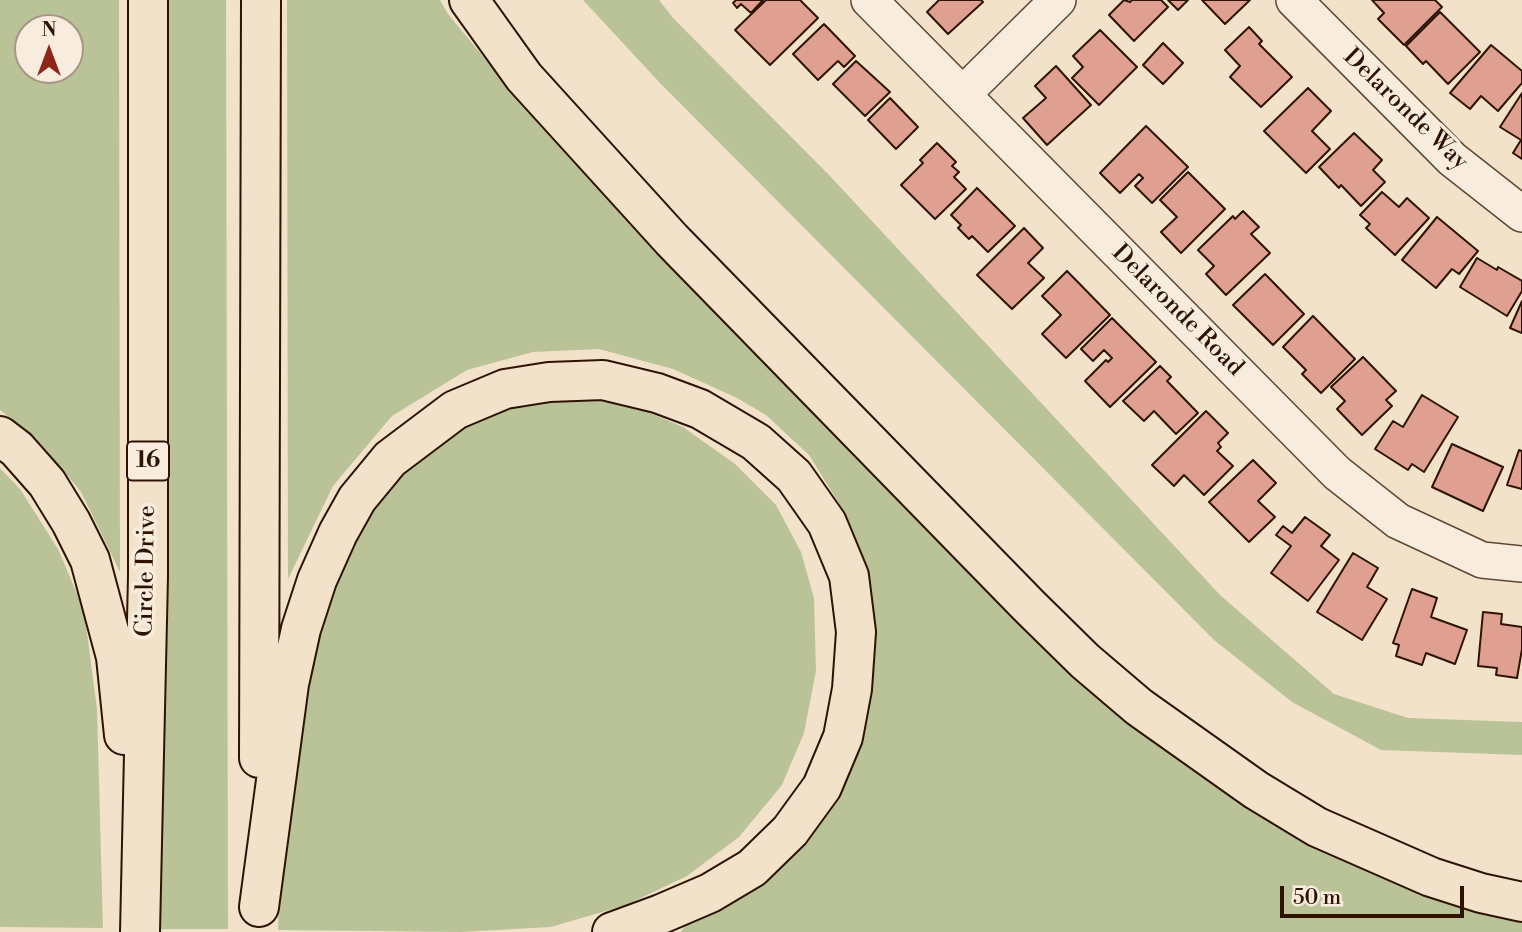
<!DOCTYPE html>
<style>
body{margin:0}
#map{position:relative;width:1522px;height:932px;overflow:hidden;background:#f2e2ca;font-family:"Libre Bodoni",serif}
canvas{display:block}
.north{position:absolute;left:14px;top:14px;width:70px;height:70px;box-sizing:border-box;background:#f7ecdd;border:2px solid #a79685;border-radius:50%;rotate:0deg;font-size:19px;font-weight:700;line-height:28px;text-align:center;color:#2e1400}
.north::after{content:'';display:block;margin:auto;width:24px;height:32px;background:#8f2418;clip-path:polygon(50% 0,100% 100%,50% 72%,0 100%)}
.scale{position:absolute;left:1280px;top:886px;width:184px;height:32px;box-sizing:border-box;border:4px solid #2e1400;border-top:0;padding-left:9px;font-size:21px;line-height:24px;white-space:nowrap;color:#2e1400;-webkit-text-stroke:5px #f7ecdd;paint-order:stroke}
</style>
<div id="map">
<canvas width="1522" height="932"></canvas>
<div class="north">N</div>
<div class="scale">50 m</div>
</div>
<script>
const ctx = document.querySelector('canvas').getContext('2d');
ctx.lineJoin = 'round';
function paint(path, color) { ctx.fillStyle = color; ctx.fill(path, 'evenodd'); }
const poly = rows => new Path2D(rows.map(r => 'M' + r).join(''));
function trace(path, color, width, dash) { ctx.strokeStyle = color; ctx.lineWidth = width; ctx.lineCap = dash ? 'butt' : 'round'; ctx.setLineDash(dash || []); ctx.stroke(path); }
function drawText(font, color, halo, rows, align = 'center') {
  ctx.font = font + ' "Libre Bodoni",serif'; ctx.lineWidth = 7; ctx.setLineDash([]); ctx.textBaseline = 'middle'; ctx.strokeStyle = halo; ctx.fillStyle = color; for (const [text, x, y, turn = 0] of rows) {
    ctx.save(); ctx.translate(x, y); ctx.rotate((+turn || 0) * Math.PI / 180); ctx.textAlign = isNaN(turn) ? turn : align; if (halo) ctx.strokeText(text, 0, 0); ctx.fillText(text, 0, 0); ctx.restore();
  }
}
const green = poly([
 [0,0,119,0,120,572,81,492,36,438,0,410],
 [28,28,70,28,70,70,28,70],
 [156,0,226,0,228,929,151,929],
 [287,0,440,0,448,14,534,118,817,412,1109,704,1190,769,1269,821,1351,862,1522,917,1522,932,681,932,689,919,853,759,869,708,876,645,868,572,845,513,809,455,766,415,737,398,673,369,599,349,533,352,467,370,392,416,333,486,288,579],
 [583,0,659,0,673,18,830,176,1220,595,1334,694,1408,718,1522,722,1522,755,1381,750,1292,702,1214,640,659,82],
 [553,398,625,402,683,427,735,464,776,505,801,552,814,598,816,671,804,733,782,785,739,837,687,876,626,905,551,927,461,932,278,930,280,863,290,763,329,578,376,501,423,452,495,410],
 [0,468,20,489,58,549,84,610,97,709,103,928,0,927]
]);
const building = poly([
 [736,0,763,0,751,13,741,4,737,8,733,3,736,0],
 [766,0,800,0,818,18,770,65,735,30,766,0],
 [939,0,981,0,983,2,948,34,927,12,939,0],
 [1124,0,1130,2,1132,0,1161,0,1168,7,1134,41,1109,15,1124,0],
 [1168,0,1188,0,1178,10,1168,0],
 [1202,0,1250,0,1225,24,1202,0],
 [1372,0,1435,0,1442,7,1404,45,1378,19,1384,13,1372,0],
 [1440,12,1480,52,1448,84,1426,61,1423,64,1406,46,1440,12],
 [824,24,855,56,844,67,838,61,818,80,793,54,824,24],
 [1249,27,1262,41,1259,44,1292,77,1261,107,1230,77,1240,66,1225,50,1249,27],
 [1100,30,1137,67,1099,105,1072,78,1083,67,1073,56,1100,30],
 [1163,43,1183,63,1163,84,1143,65,1163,43],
 [1491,45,1522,71,1522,83,1498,111,1481,96,1470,109,1450,93,1491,45],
 [856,61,890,92,865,116,833,84,856,61],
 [1056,66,1091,105,1047,145,1023,118,1046,98,1035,86,1056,66],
 [1308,88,1331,111,1312,131,1330,149,1306,173,1264,131,1308,88],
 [1522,93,1522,159,1513,153,1521,140,1500,127,1522,93],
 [890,98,918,127,896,149,868,120,890,98],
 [1146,126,1188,167,1152,203,1135,186,1143,178,1139,174,1120,193,1100,173,1146,126],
 [1354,133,1382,160,1373,170,1385,182,1361,206,1341,185,1339,188,1319,167,1354,133],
 [937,143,956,162,952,166,959,172,954,177,966,189,935,219,901,185,923,163,920,160,937,143],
 [1188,172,1225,209,1181,253,1161,232,1177,217,1160,200,1188,172],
 [977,188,1015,226,988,252,972,236,969,239,958,228,961,225,951,215,977,188],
 [1382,192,1399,207,1407,198,1429,218,1395,255,1366,228,1370,224,1360,215,1382,192],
 [1243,211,1259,227,1251,234,1270,253,1226,295,1206,274,1214,266,1198,250,1233,216,1235,219,1243,211],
 [1437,217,1478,251,1459,274,1452,269,1436,288,1402,260,1437,217],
 [1024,228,1043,248,1028,263,1044,278,1012,309,977,275,1024,228],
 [1477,258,1497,270,1498,267,1522,281,1522,291,1507,316,1460,287,1477,258],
 [1067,271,1110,315,1066,358,1042,334,1061,315,1042,296,1067,271],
 [1265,274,1304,314,1273,345,1233,305,1265,274],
 [1522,301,1522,333,1510,328,1522,301],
 [1313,316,1355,359,1321,393,1302,374,1306,370,1283,347,1313,316],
 [1112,318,1156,362,1110,407,1085,381,1106,360,1108,362,1112,358,1104,350,1093,361,1081,349,1112,318],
 [1363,357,1396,391,1386,400,1392,406,1362,435,1337,409,1345,401,1331,387,1363,357],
 [1160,366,1171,377,1167,381,1198,413,1176,434,1154,411,1144,421,1123,401,1160,366],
 [1422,395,1458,417,1424,472,1412,464,1408,470,1375,449,1393,421,1403,427,1422,395],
 [1206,411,1228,433,1218,443,1221,447,1217,451,1233,466,1204,495,1184,475,1174,486,1152,465,1206,411],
 [1452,444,1503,467,1483,511,1432,487,1452,444],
 [1519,450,1522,451,1522,489,1507,485,1519,450],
 [1253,460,1276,483,1258,501,1275,517,1249,542,1209,502,1253,460],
 [1305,517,1330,535,1321,546,1339,560,1308,601,1271,573,1291,546,1276,535,1283,526,1292,533,1305,517],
 [1353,553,1378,568,1367,587,1387,599,1362,640,1317,612,1353,553],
 [1412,589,1437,598,1431,617,1467,630,1455,664,1426,653,1422,665,1396,656,1399,645,1393,643,1412,589],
 [1483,612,1502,614,1501,624,1522,627,1522,649,1517,678,1496,675,1497,668,1478,666,1483,612]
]);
const minor = poly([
 [869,0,1337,473,1398,521,1482,560,1522,564],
 [1294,0,1452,159,1522,214],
 [963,94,1058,0]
]);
const highway = poly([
 [469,0,524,77,672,240,1029,606,1085,661,1139,707,1256,790,1317,827,1431,877,1481,893,1522,902],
 [0,436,17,449,47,483,71,522,90,560,116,657,124,735],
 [259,758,261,0],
 [259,907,289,684,301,629,317,580,338,533,357,499,390,459,455,410,505,389,549,382,603,380,657,393,700,409,756,442,794,476,827,523,849,576,856,632,852,689,843,737,822,787,790,831,752,868,710,893,661,914,612,932],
 [140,932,148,576,148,0]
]);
const shields = [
 [148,461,42]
];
const shieldNames = [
 ["16",148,461]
];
const streetNames = [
 ["Delaronde Way",1405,110,44],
 ["Delaronde Road",1177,311,45],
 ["Circle Drive",147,571,-89]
];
paint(green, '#bac397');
paint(building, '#df9f91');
trace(building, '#2e1400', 2);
trace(minor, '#5f4832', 38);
trace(highway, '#2e1400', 42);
trace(minor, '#f7ecdd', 35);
trace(highway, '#f2e2ca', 38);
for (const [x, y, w] of shields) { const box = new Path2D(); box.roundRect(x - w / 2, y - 19.5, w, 39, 5); ctx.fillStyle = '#f7ecdd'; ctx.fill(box); trace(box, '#2e1400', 2); }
drawText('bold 23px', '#2e1400', null, shieldNames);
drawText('24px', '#2e1400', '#f7ecdd', streetNames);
</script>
